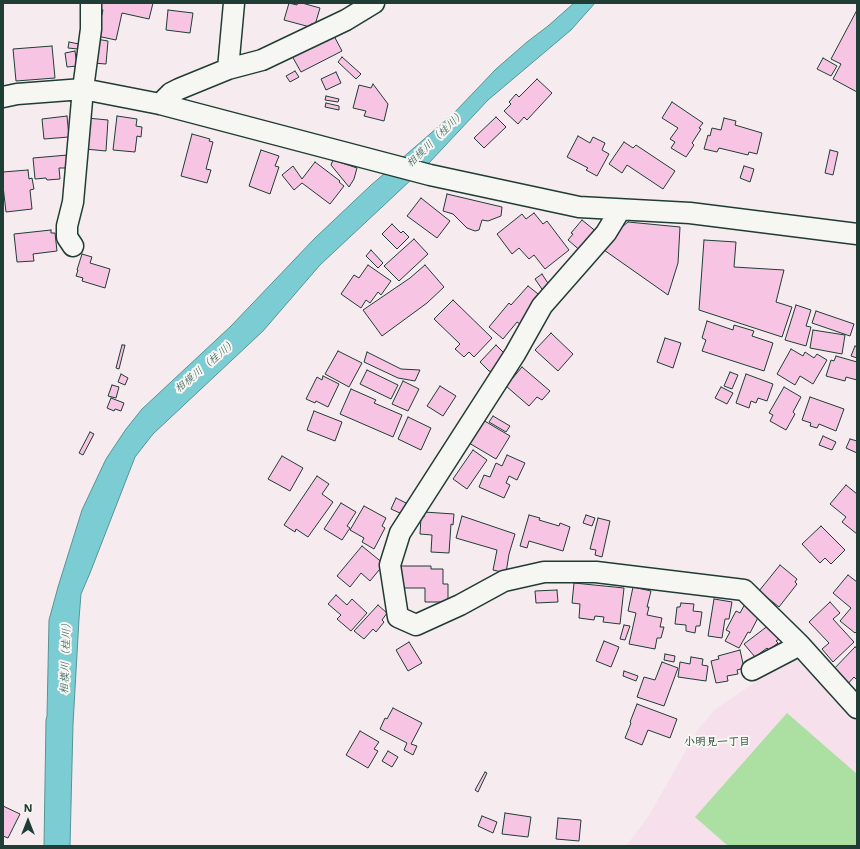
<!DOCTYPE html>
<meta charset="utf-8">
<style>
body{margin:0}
#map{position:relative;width:860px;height:849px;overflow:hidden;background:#f6ecef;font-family:"Shantell Sans",sans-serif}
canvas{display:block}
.frame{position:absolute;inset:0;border:4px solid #1f3d34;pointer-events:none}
.north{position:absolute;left:8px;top:801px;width:40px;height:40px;-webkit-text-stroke:3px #f6f6f2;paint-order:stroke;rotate:0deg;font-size:11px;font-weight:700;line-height:16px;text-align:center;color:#1f3d34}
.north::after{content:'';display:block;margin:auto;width:14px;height:18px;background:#1f3d34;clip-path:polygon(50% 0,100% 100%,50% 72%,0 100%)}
</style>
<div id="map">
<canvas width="860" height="849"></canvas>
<div class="frame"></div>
<div class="north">N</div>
</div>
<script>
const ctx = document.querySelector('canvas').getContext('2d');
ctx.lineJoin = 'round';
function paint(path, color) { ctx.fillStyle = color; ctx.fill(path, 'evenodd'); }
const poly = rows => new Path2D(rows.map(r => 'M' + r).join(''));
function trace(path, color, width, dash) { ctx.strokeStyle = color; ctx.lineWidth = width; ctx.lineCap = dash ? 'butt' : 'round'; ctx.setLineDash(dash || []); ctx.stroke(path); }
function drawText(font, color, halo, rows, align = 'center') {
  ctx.font = font + ' "Shantell Sans","Klee One",sans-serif'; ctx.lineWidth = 4; ctx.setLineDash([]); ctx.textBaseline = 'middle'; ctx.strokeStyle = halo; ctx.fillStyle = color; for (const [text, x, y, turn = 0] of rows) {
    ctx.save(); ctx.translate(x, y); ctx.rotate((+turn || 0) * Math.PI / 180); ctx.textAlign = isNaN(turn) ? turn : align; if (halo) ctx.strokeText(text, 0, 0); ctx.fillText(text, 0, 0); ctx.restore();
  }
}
const built = poly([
 [796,659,857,715,857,846,626,846,648,817,697,731,714,710,769,673]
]);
const green = poly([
 [787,713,857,774,857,846,728,846,695,817]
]);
const water = poly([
 [574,3,595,3,571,30,488,100,428,164,320,265,263,331,153,434,135,457,90,573,81,594,79,619,73,724,70,846,44,846,46,720,47,716,49,620,58,587,82,510,106,459,126,429,142,409,231,326,315,238,370,186,453,114,496,69,527,42,548,26,574,3]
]);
const building = poly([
 [100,3,153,3,149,19,122,13,116,40,97,36,103,10,98,8,100,3],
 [289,3,297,5,298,3,302,3,320,8,315,25,311,24,310,27,284,20,289,3],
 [168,10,193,13,190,33,166,30,168,10],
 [857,10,857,92,833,79,841,64,831,59,857,10],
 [333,34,342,51,301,72,292,56,333,34],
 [96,39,108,41,106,64,93,63,96,39],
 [69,42,79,44,78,49,68,48,69,42],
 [52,46,55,78,16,81,13,49,52,46],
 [75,51,77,66,67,67,65,53,75,51],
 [342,57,361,74,356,79,338,62,342,57],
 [823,58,837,66,831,76,817,69,823,58],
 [295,71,299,77,290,82,286,76,295,71],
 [336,72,341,83,326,90,321,79,336,72],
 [537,79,552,93,527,120,524,117,518,124,504,111,511,104,509,102,516,94,519,97,537,79],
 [373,84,388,104,384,121,364,116,366,111,353,108,359,85,371,88,373,84],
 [326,96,339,99,338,102,325,100,326,96],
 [672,102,703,123,699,128,701,129,692,143,694,145,686,157,671,148,675,142,670,139,678,128,662,118,672,102],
 [326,103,339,106,339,110,325,107,326,103],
 [67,116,69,137,44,139,42,119,67,116],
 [117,116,137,119,136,126,142,127,141,137,137,136,135,152,113,150,117,116],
 [496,117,506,127,484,148,474,138,496,117],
 [87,118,108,120,106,151,85,149,87,118],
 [724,118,736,121,735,125,762,133,757,154,749,152,748,155,719,148,717,152,704,149,708,135,710,136,712,128,721,130,724,118],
 [192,134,210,139,209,141,213,142,206,169,211,170,207,183,181,176,192,134],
 [578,136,590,143,593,137,605,143,602,150,609,154,597,176,586,170,588,168,567,157,578,136],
 [624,142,633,148,636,145,675,171,663,189,627,165,622,173,609,164,624,142],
 [261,150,279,156,275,166,279,167,270,194,249,186,261,150],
 [830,150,838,152,833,175,825,173,830,150],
 [68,155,69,168,59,168,60,179,47,180,46,178,35,179,33,158,68,155],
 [333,160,357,168,354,179,349,187,331,165,333,160],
 [315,162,340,181,339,182,344,186,330,204,302,183,294,190,282,175,293,166,302,179,315,162],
 [744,166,754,169,750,182,740,178,744,166],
 [28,170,29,179,32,178,34,189,30,190,32,209,6,212,3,186,3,172,28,170],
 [447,194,502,207,501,216,488,221,482,220,479,230,475,231,467,228,453,214,443,211,447,194],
 [421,198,450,221,437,238,407,216,421,198],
 [534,213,543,224,547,221,569,250,545,269,534,255,529,259,519,248,512,254,497,234,522,214,526,219,534,213],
 [582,220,598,233,582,252,568,240,573,234,571,233,582,220],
 [628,222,680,227,678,263,668,295,604,250,622,227,628,222],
 [392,224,401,233,403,231,409,237,397,249,382,234,392,224],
 [51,230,51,233,55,233,57,251,33,254,34,261,17,262,14,234,51,230],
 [414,239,428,254,399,281,384,266,414,239],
 [704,240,736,242,734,267,784,270,776,302,792,307,782,337,699,310,704,240],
 [371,250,383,263,378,268,366,256,371,250],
 [82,254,92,257,90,263,110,269,105,288,82,281,83,278,76,276,78,270,77,270,82,254],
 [368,265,391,281,381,295,378,292,370,303,366,300,361,308,341,294,354,275,359,278,368,265],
 [425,265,444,287,427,303,382,336,363,310,410,278,425,265],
 [542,274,551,288,544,292,535,279,542,274],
 [528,286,542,297,520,324,517,322,503,339,489,327,509,303,511,305,528,286],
 [453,300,492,338,474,357,469,352,464,357,455,349,460,344,434,319,453,300],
 [796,305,811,310,806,326,811,327,806,346,785,340,796,305],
 [816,311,854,324,850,336,812,323,816,311],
 [707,321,733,330,734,325,754,331,752,336,773,343,764,371,702,351,706,340,702,338,707,321],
 [813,330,845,335,842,354,810,348,813,330],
 [551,333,573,354,558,371,535,350,551,333],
 [665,338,681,343,673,368,657,362,665,338],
 [122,345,125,345,119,369,116,368,122,345],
 [496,345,505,354,493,372,489,371,480,362,496,345],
 [855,346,857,347,857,358,851,356,855,346],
 [791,349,803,356,805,352,814,358,817,354,827,360,813,384,800,376,795,385,777,374,791,349],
 [338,351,362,363,349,387,325,374,338,351],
 [367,352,401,369,420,370,415,381,398,378,364,362,367,352],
 [836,356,857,362,857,380,846,377,845,381,826,376,831,360,834,361,836,356],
 [522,367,550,391,542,400,537,397,529,406,506,386,522,367],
 [367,370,398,385,391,399,360,384,367,370],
 [730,372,738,375,732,389,724,386,730,372],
 [121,374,128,378,125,385,118,382,121,374],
 [746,374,773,384,767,401,758,398,756,403,751,401,749,408,736,403,746,374],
 [323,376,339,384,328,407,316,401,315,403,306,399,317,377,322,380,323,376],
 [403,381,419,389,408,411,392,404,403,381],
 [112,385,119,387,116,398,108,396,112,385],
 [440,386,456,396,443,416,427,406,440,386],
 [721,387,733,393,727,404,715,398,721,387],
 [784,387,801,397,793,412,795,414,786,430,770,421,773,415,769,413,784,387],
 [351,389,376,400,374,403,402,415,393,437,340,414,351,389],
 [810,397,844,409,836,431,819,424,817,428,810,426,811,423,802,420,810,397],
 [111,398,124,403,121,411,115,409,114,411,107,408,111,398],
 [314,411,342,422,335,441,307,430,314,411],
 [493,416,510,426,506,432,489,422,493,416],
 [408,417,431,428,421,450,398,439,408,417],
 [483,420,510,436,496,459,469,443,483,420],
 [90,432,94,434,83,455,79,453,90,432],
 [823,436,836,442,832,450,819,445,823,436],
 [850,439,857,441,857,453,846,448,850,439],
 [473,450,487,460,467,489,453,479,473,450],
 [507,455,525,463,517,480,509,476,506,483,510,485,504,498,479,487,484,475,490,477,496,463,502,466,507,455],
 [282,456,303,468,290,491,268,479,282,456],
 [317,476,329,484,322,494,333,502,308,537,296,529,295,532,284,525,317,476],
 [846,485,857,494,857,534,842,522,846,517,830,504,846,485],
 [396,498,406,503,402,514,391,509,396,498],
 [341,503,356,512,347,526,350,528,342,540,324,529,341,503],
 [364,506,386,518,382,526,385,528,374,549,362,542,364,538,350,530,364,506],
 [424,512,454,514,453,525,451,524,449,553,431,552,432,535,420,534,421,517,424,517,424,512],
 [529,515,540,518,539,520,559,526,560,523,570,527,563,551,529,541,527,548,520,546,529,515],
 [586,515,595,518,592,526,583,523,586,515],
 [462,516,515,534,509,554,506,573,493,570,497,550,456,538,462,516],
 [598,518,610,521,602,557,595,555,596,550,590,549,598,518],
 [821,526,845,550,831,564,825,558,820,563,802,544,821,526],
 [362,546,384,564,370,581,361,573,350,587,337,576,362,546],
 [780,565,797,579,795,582,797,584,779,607,759,591,780,565],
 [401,566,431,566,431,569,443,569,443,584,448,584,448,602,425,602,425,588,401,588,401,566],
 [848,575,857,582,857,631,855,633,840,621,851,608,833,593,848,575],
 [574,583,624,588,620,624,603,622,604,617,595,616,594,620,579,618,580,604,572,603,574,583],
 [633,587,651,591,647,607,649,607,647,615,662,618,660,627,664,627,661,638,657,638,655,649,629,644,636,613,628,611,633,587],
 [557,590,558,602,536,603,535,591,557,590],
 [336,595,347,605,352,599,367,613,351,631,337,619,341,615,328,604,336,595],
 [714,599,732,602,729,619,725,619,722,638,708,636,714,599],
 [830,602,840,613,833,619,854,642,833,662,822,649,829,643,809,622,830,602],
 [681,603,694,604,693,611,702,612,700,626,696,626,695,633,686,631,686,625,675,624,677,607,680,607,681,603],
 [745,604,761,612,750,633,748,632,739,648,725,641,730,632,726,630,736,611,740,613,745,604],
 [378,605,387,613,382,620,384,622,376,632,373,629,364,639,354,631,378,605],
 [624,625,630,626,625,640,620,639,624,625],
 [769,625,782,637,776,641,778,643,769,650,767,648,755,657,744,644,769,625],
 [604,641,619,647,611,667,596,661,604,641],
 [409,642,422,663,408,671,396,650,409,642],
 [855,647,857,648,857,680,854,677,846,686,831,672,855,647],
 [740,650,744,668,737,670,738,674,727,676,728,681,716,683,711,661,719,659,718,656,740,650],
 [665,654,675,656,674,662,664,660,665,654],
 [691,657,703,659,702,665,708,666,706,681,678,677,680,662,690,664,691,657],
 [662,662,678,668,664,706,637,697,644,677,655,680,662,662],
 [624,671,638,676,636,681,623,676,624,671],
 [637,704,677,719,670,738,648,730,642,745,625,738,631,723,630,722,637,704],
 [393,708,422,723,411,744,417,746,413,755,404,750,407,743,380,729,385,718,387,719,393,708],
 [360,731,379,742,374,749,378,751,368,768,346,755,360,731],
 [388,751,398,757,392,767,382,761,388,751],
 [485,772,487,773,478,792,475,790,485,772],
 [3,806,20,814,8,838,3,836,3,806],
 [505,813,531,817,528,837,502,834,505,813],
 [482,816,497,822,493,833,478,826,482,816],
 [558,818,581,820,579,841,556,839,558,818]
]);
const minor = poly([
 [228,69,234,3],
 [3,97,17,94,83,89,160,104,430,175,579,207,690,213,857,234],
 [160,104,171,93,179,89,228,69,262,60,346,20,374,3],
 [620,210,606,233,542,306,515,354,400,533,390,565,398,617,416,625,460,605,504,581,544,572,596,572,744,590,800,645,857,708],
 [73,246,67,237,67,226,73,202,83,89,91,29,91,3],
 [752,670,800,645]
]);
const waterNames = [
 ["相模川（桂川）",436,139,-44],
 ["相模川（桂川）",206,366,-40],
 ["相模川（桂川）",66,656,-88]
];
const neighbourhoodNames = [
 ["小明見一丁目",717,742]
];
paint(built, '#f6e0eb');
paint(green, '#ace0a2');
paint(water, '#7ccdd3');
trace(water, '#579393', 1);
paint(building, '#f7c4e3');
trace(building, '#1f3d34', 1);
trace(minor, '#1f3d34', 23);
trace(minor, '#f6f6f2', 20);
drawText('italic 11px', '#325a54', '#f6f6f2', waterNames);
drawText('bold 11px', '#1f3d34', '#f6f6f2', neighbourhoodNames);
</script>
